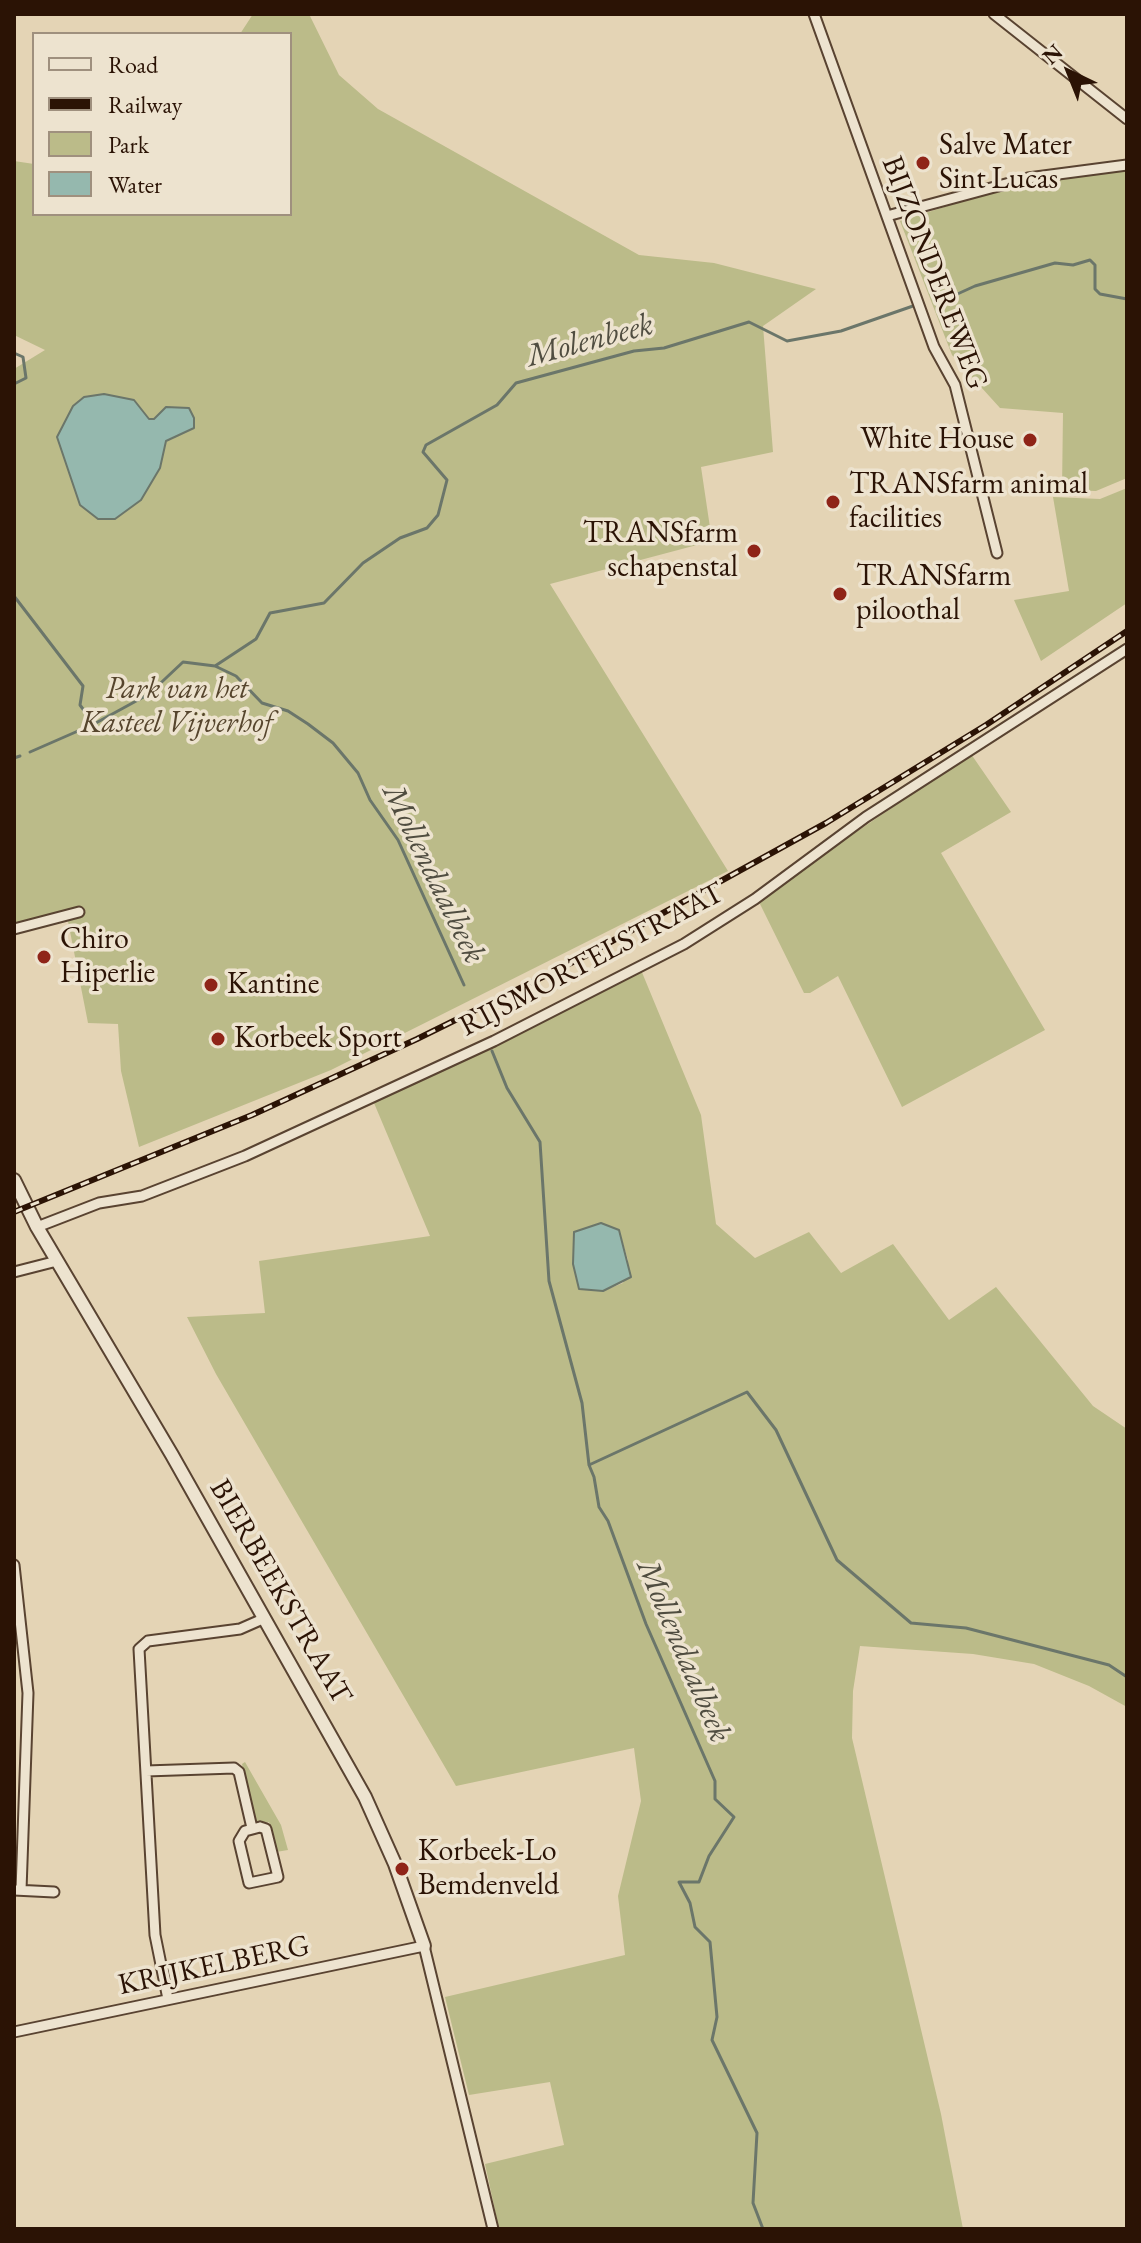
<!DOCTYPE html>
<style>
body{margin:0}
#map{position:relative;width:1141px;height:2243px;overflow:hidden;background:#e4d4b5;font-family:"EB Garamond",serif}
canvas{display:block}
.frame{position:absolute;inset:0;border:16px solid #2b1305;pointer-events:none}
.legend{position:absolute;left:32px;top:32px;width:260px;height:184px;box-sizing:border-box;background:#ede3cf;border:2px solid #9f907e;margin:0;padding:10px 14px;list-style:none;font-size:24px;color:#2b1305}
.legend li{display:flex;align-items:center;gap:16px;height:40px}
.legend b{width:40px;border:2px solid #9f907e}
.north{position:absolute;left:1029px;top:32px;width:80px;height:80px;-webkit-text-stroke:6px #ede3cf;paint-order:stroke;rotate:317deg;font-size:22px;font-weight:700;line-height:32px;text-align:center;color:#2b1305}
.north::after{content:'';display:block;margin:auto;width:28px;height:36px;background:#2b1305;clip-path:polygon(50% 0,100% 100%,50% 72%,0 100%)}
</style>
<div id="map">
<canvas width="1141" height="2243"></canvas>
<div class="frame"></div>
<ul class="legend">
<li><b style="height:10px;background:#ede3cf"></b>Road</li>
<li><b style="height:10px;background:#2b1305"></b>Railway</li>
<li><b style="height:22px;background:#bbbb89"></b>Park</li>
<li><b style="height:22px;background:#95b8ae"></b>Water</li>
</ul>
<div class="north">N</div>
</div>
<script>
const ctx = document.querySelector('canvas').getContext('2d');
ctx.lineJoin = 'round';
function paint(path, color) { ctx.fillStyle = color; ctx.fill(path, 'evenodd'); }
const poly = rows => new Path2D(rows.map(r => 'M' + r).join(''));
function trace(path, color, width, dash) { ctx.strokeStyle = color; ctx.lineWidth = width; ctx.lineCap = dash ? 'butt' : 'round'; ctx.setLineDash(dash || []); ctx.stroke(path); }
function drawText(font, color, halo, rows, align = 'center') {
  ctx.font = font + ' "EB Garamond",serif'; ctx.lineWidth = 7; ctx.setLineDash([]); ctx.textBaseline = 'middle'; ctx.strokeStyle = halo; ctx.fillStyle = color; for (const [text, x, y, turn = 0] of rows) {
    ctx.save(); ctx.translate(x, y); ctx.rotate((+turn || 0) * Math.PI / 180); ctx.textAlign = isNaN(turn) ? turn : align; if (halo) ctx.strokeText(text, 0, 0); ctx.fillText(text, 0, 0); ctx.restore();
  }
}
const green = poly([
 [253,14,309,14,339,75,378,109,639,255,714,263,816,289,763,326,773,452,701,467,712,541,550,584,728,871,331,1070,139,1147,121,1071,118,1024,88,1023,66,911,14,925,14,369,45,350,14,335,14,161,34,164,34,214,290,214,290,34,240,34],
 [1127,168,1127,478,1096,491,1062,490,1063,413,1000,408,952,355,900,221,998,190],
 [1127,488,1127,603,1041,661,1014,600,1069,591,1053,497,1100,499],
 [971,754,1011,812,941,853,1045,1030,902,1107,838,976,810,993,804,993,760,904,762,896],
 [641,970,701,1115,716,1224,755,1258,809,1232,841,1273,893,1244,949,1320,996,1287,1093,1406,1127,1429,1127,1707,1089,1686,1034,1664,973,1654,860,1646,853,1691,852,1738,941,2114,963,2229,499,2229,485,2164,564,2145,550,2082,469,2095,445,1997,625,1955,618,1896,641,1801,634,1748,456,1786,216,1374,187,1317,265,1313,259,1261,430,1236,374,1103],
 [619,1230,628,1260,623,1283,603,1291,579,1289],
 [245,1762,281,1825,288,1850,276,1852,269,1822,257,1824,242,1764]
]);
const water = poly([
 [104,394,134,400,149,419,154,419,166,407,189,408,194,418,194,428,166,441,160,468,141,500,115,519,98,519,80,505,57,437,73,406,84,397,104,394],
 [601,1223,619,1230,631,1277,603,1291,579,1289,573,1264,574,1232,601,1223]
]);
const stream = poly([
 [942,301,975,286,1055,263,1073,265,1090,260,1095,265,1095,289,1100,294,1127,299],
 [14,353,23,357,26,378,14,384],
 [14,596,83,686,80,705,94,724],
 [215,666,236,676,262,703,288,711,308,724,333,743,358,773,370,800,398,840,464,985],
 [30,752,94,724,149,694,183,662,215,666,256,639,270,613,324,603,363,563,400,538,427,528,438,515,447,480,423,452,426,445,497,405,516,383,634,351,664,348,749,322,787,341,841,331,913,306],
 [14,758,20,756],
 [492,1051,507,1088,540,1142,549,1281,582,1403,589,1465,594,1477,599,1507,608,1521,646,1624,715,1781,715,1799,734,1817,709,1856,699,1882,679,1882,690,1903,695,1927,710,1942,717,2017,712,2040,757,2133,753,2203,763,2229],
 [589,1465,747,1392,776,1430,837,1560,911,1623,966,1628,1109,1665,1127,1677]
]);
const minor = poly([
 [814,14,934,347,955,385,997,553],
 [994,14,1127,119],
 [887,216,1028,178,1127,165],
 [14,929,79,912],
 [37,1227,99,1203,142,1196,245,1156,494,1041,684,944,755,899,866,817,1127,649],
 [14,1272,57,1261],
 [14,1565,28,1693,21,1890],
 [146,1771,234,1768,239,1772,252,1828],
 [260,1827,266,1829,278,1877,249,1883,239,1841,245,1831,260,1827],
 [14,1890,54,1892],
 [168,1999,155,1935,139,1649,148,1641,240,1629,265,1618],
 [14,2032,424,1946,493,2229]
]);
const tertiary = poly([
 [14,1180,37,1227,172,1455,365,1797,395,1864,424,1946]
]);
const rail = poly([
 [14,1212,252,1115,417,1039,585,956,826,823,986,725,1127,631]
]);
const markers = [
 [923,163,8,"#8f2418"],
 [1030,440,8,"#8f2418"],
 [833,502,8,"#8f2418"],
 [754,551,8,"#8f2418"],
 [840,594,8,"#8f2418"],
 [44,957,8,"#8f2418"],
 [211,985,8,"#8f2418"],
 [218,1039,8,"#8f2418"],
 [402,1869,8,"#8f2418"]
];
const poiNames = [
 ["Salve Mater",939,146],
 ["Sint Lucas",939,180],
 ["White House",1014,440,"right"],
 ["TRANSfarm animal",849,485],
 ["facilities",849,519],
 ["TRANSfarm",738,534,"right"],
 ["schapenstal",738,568,"right"],
 ["TRANSfarm",856,577],
 ["piloothal",856,611],
 ["Chiro",60,940],
 ["Hiperlie",60,974],
 ["Kantine",227,985],
 ["Korbeek Sport",234,1039],
 ["Korbeek-Lo",418,1852],
 ["Bemdenveld",418,1886]
];
const streetNames = [
 ["BIJZONDEREWEG",934,273,69],
 ["RIJSMORTELSTRAAT",592,960,-28],
 ["BIERBEEKSTRAAT",280,1592,60],
 ["KRIJKELBERG",214,1966,-12]
];
const parkNames = [
 ["Park van het",177,690],
 ["Kasteel Vijverhof",177,724]
];
const waterNames = [
 ["Molenbeek",590,341,-15],
 ["Mollendaalbeek",433,874,64],
 ["Mollendaalbeek",683,1651,67]
];
paint(green, '#bbbb89');
paint(water, '#95b8ae');
trace(water, '#6b766a', 2);
trace(stream, '#6b766a', 3);
trace(minor, '#594331', 13);
trace(tertiary, '#594331', 16);
trace(minor, '#ede3cf', 9);
trace(tertiary, '#ede3cf', 12);
trace(rail, '#2b1305', 6);
trace(rail, '#ede3cf', 3, [9]);
for (const [x, y, r, color] of markers) { const dot = new Path2D(); dot.arc(x, y, r, 0, 2 * Math.PI); ctx.fillStyle = color; ctx.fill(dot); trace(dot, '#ede3cf', 3); }
drawText('30px', '#2b1305', '#ede3cf', poiNames, 'left');
drawText('30px', '#2b1305', '#ede3cf', streetNames);
drawText('italic 30px', '#56452d', '#ede3cf', parkNames);
drawText('italic 32px', '#504d40', '#ede3cf', waterNames);
</script>
